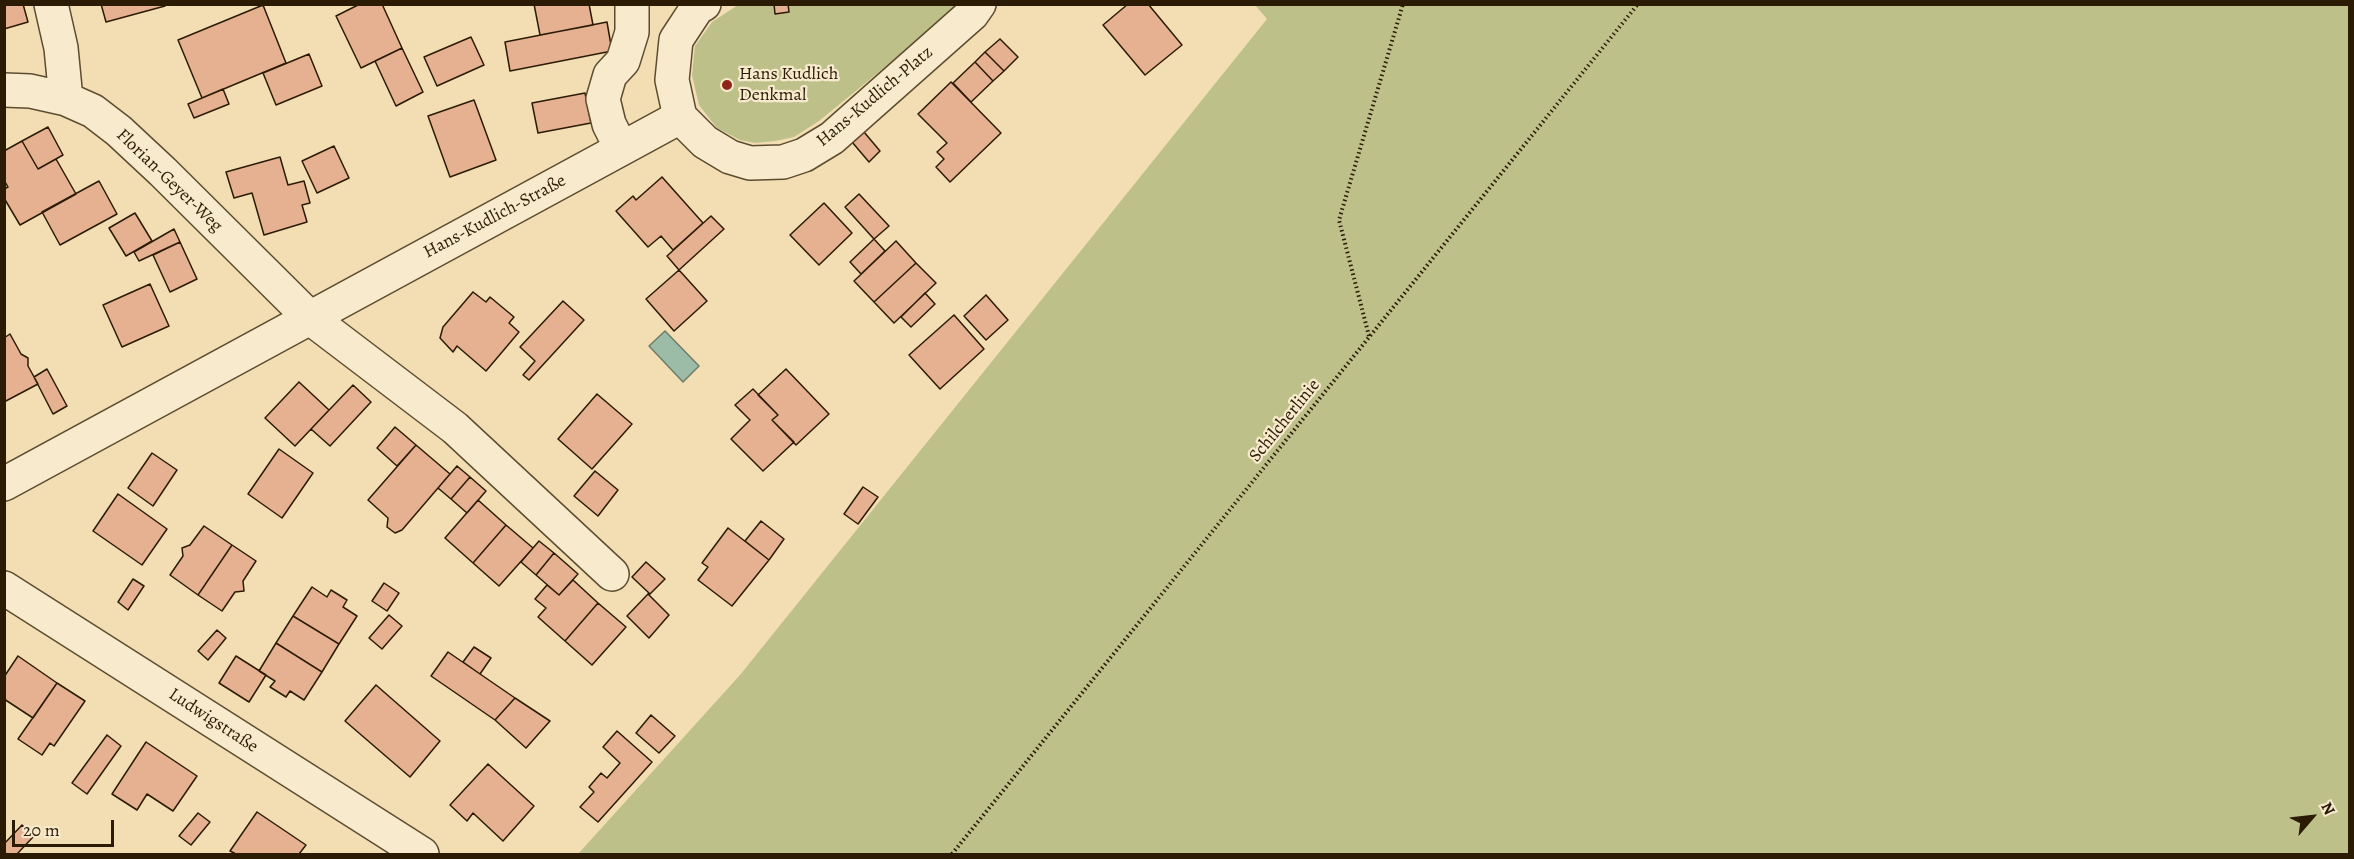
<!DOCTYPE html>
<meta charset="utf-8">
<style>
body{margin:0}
#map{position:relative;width:2354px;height:859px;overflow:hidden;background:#f2deb2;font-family:Alegreya,serif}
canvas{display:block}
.frame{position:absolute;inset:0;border:6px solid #2b1b05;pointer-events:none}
.north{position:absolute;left:2282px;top:787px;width:60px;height:60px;-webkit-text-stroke:4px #f7eacd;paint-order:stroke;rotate:62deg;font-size:16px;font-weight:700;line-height:24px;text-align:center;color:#2b1b05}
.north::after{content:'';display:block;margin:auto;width:21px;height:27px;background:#2b1b05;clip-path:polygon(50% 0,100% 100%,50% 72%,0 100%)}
.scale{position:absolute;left:12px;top:820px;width:102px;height:27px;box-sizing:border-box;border:3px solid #2b1b05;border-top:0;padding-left:8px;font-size:18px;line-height:21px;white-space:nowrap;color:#2b1b05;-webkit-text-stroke:4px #f7eacd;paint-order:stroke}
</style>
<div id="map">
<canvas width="2354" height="859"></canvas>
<div class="frame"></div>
<div class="north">N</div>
<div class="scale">20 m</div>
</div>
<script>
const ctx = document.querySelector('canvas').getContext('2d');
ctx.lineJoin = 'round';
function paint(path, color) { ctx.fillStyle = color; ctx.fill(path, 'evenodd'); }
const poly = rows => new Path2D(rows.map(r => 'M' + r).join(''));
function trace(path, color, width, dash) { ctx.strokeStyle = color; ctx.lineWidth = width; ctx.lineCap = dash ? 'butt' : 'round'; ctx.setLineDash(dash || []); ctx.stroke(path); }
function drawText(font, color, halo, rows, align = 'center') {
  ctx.font = font + ' Alegreya,serif'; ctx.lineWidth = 4.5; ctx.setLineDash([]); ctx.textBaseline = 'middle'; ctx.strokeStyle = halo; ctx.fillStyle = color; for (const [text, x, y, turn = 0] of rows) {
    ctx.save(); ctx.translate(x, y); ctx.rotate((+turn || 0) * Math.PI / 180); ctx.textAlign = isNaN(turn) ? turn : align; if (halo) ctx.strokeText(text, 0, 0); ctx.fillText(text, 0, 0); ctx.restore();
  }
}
const green = poly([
 [738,5,961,5,819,121,794,137,775,141,755,143,740,140,717,128,699,105,692,75,695,46,712,22],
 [1255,5,2349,5,2349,854,578,854,740,675,1267,19]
]);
const water = poly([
 [665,331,699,366,683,382,649,346,665,331]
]);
const building = poly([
 [4,4,23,4,28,22,4,29,4,4],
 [101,4,165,4,165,6,106,22,101,4],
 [360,4,382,4,402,48,361,68,336,16,360,4],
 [534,4,589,4,593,25,540,35,534,4],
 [774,4,788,4,789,12,775,14,774,4],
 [1128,4,1148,4,1182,45,1145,75,1103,25,1128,4],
 [263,5,286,63,202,98,178,40,263,5],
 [607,22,612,51,510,71,505,42,607,22],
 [471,37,484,65,437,86,424,57,471,37],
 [1000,39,1018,57,1004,71,985,52,1000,39],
 [402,48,423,92,396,106,375,61,402,48],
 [985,52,1004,71,993,81,975,62,985,52],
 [309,54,322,86,276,105,263,73,309,54],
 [975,62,993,81,971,102,953,83,975,62],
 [951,82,1001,133,950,182,936,167,944,159,937,152,947,143,918,114,951,82],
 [223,89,229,104,194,118,188,104,223,89],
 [585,93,591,123,538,133,532,103,585,93],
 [474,100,496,160,450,177,428,116,474,100],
 [48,127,63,155,38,169,22,141,48,127],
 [864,132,880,151,869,162,852,142,864,132],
 [22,141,38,169,56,159,76,194,20,225,4,198,4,189,8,187,4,180,4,151,22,141],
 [334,146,349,178,317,193,302,161,334,146],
 [280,157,288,185,304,181,310,203,302,205,307,222,264,235,252,193,234,198,226,172,280,157],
 [662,177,703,223,673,250,661,236,648,247,616,211,633,196,636,200,662,177],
 [99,181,117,214,60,245,42,212,99,181],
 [859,194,889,226,874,239,845,207,859,194],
 [824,203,852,233,819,265,790,235,824,203],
 [135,213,152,241,126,256,109,228,135,213],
 [711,216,724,229,679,270,667,256,711,216],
 [174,229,180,242,139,261,134,252,174,229],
 [874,239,885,251,861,274,850,262,874,239],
 [896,241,916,263,874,302,854,281,896,241],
 [180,242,197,279,170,292,153,255,180,242],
 [916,263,936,283,894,323,874,302,916,263],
 [679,270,707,301,674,331,646,299,679,270],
 [150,284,169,326,122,347,103,305,150,284],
 [473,292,486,302,490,297,514,317,509,323,519,332,486,371,457,346,453,352,440,338,443,327,473,292],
 [925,293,935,304,911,327,901,317,925,293],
 [986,295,1008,320,986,340,964,316,986,295],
 [563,301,584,320,529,380,523,375,535,361,520,347,563,301],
 [954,315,984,349,940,389,909,355,954,315],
 [10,334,21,354,28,358,28,366,38,384,4,402,4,338,10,334],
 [47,369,67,406,53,414,34,377,47,369],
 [786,369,829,414,796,445,772,420,778,415,758,395,786,369],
 [299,382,329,410,295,446,265,418,299,382],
 [353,385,371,402,330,446,311,429,353,385],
 [753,389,778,415,772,420,794,442,763,471,731,439,750,420,735,405,753,389],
 [597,394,632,424,592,469,558,439,597,394],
 [395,427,416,445,397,466,377,448,395,427],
 [416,445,450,474,402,530,395,533,387,527,388,518,368,500,416,445],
 [279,449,313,473,282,518,248,494,279,449],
 [152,453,177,470,153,506,128,488,152,453],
 [457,466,470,477,451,499,438,488,457,466],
 [595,471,618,490,598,516,574,496,595,471],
 [470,477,486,491,467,513,451,499,470,477],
 [863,487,878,497,858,524,844,514,863,487],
 [118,494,167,529,142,565,93,531,118,494],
 [478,500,506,525,473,563,445,538,478,500],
 [761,521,784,539,769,560,745,541,761,521],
 [506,525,533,548,499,586,473,563,506,525],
 [204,526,232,545,198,595,170,575,183,556,182,548,190,545,204,526],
 [728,528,769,560,732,606,698,580,708,567,702,563,728,528],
 [539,541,554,553,536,575,521,562,539,541],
 [232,545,256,561,243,581,244,591,235,592,222,611,198,595,232,545],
 [554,553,578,574,559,595,536,575,554,553],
 [646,562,665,579,650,594,632,577,646,562],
 [133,579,144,586,128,610,118,602,133,579],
 [573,580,598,603,565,641,538,617,546,608,535,599,547,585,559,595,573,580],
 [384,583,399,593,387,611,372,601,384,583],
 [312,587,327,597,331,590,347,600,343,607,357,616,339,644,293,616,312,587],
 [648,594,669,615,649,638,627,616,648,594],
 [598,603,626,627,592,665,565,641,598,603],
 [389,615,402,626,382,649,369,638,389,615],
 [293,616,339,644,322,672,276,643,293,616],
 [217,630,226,638,208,660,198,651,217,630],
 [276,643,322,672,304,700,290,691,286,697,270,687,275,681,259,671,276,643],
 [474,647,491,658,480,674,463,662,474,647],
 [448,652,515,698,495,720,431,676,448,652],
 [18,656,57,683,33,718,4,699,4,677,18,656],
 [236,656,266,675,249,702,219,683,236,656],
 [57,683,85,701,54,746,50,743,42,755,18,739,57,683],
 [376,685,440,741,410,777,345,721,376,685],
 [515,698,550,721,526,748,495,720,515,698],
 [651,715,675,736,659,753,636,733,651,715],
 [617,731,652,762,598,822,580,807,594,792,589,787,601,773,607,778,620,763,603,747,617,731],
 [107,735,121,746,87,794,72,783,107,735],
 [146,742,197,776,173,811,147,794,137,810,112,794,146,742],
 [488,764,534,806,503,841,473,813,467,821,450,805,488,764],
 [257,812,306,845,299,854,236,854,230,851,257,812],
 [198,813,210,822,191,845,179,836,198,813],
 [22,825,34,836,17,854,7,854,4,852,4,844,22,825]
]);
const path = poly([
 [1369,336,1339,220,1403,4],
 [952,854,1638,4]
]);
const minor = poly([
 [51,4,61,48,66,99],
 [704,4,697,8,676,40,672,80,680,117,705,142,730,157,750,163,783,162,804,155,832,138,972,14,979,4],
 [4,90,30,91,66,99,93,111,119,131,163,172,309,317,455,428,612,574],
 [621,148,609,124,603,99,610,75,623,61,632,32,632,4],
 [4,484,680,117],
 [4,588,422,854]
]);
const markers = [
 [727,85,6,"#8f2418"]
];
const poiNames = [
 ["Hans Kudlich",739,75],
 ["Denkmal",739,96]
];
const streetNames = [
 ["Hans-Kudlich-Platz",875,97,-40],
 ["Florian-Geyer-Weg",169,181,44],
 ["Hans-Kudlich-Straße",495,217,-28],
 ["Schilcherlinie",1285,421,-51],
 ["Ludwigstraße",213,721,33]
];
paint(green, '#bec08a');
paint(water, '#9cbca8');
trace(water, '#6f7c67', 1.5);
paint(building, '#e6b190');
trace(building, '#2b1b05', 1.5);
trace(minor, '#5d4c30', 36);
trace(path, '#2b1b05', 4, [1.5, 3]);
trace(minor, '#f7eacd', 33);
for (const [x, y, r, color] of markers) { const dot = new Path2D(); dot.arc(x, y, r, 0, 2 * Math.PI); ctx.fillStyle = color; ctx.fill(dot); trace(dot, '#f7eacd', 2); }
drawText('18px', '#2b1b05', '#f7eacd', poiNames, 'left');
drawText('18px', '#2b1b05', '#f7eacd', streetNames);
</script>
